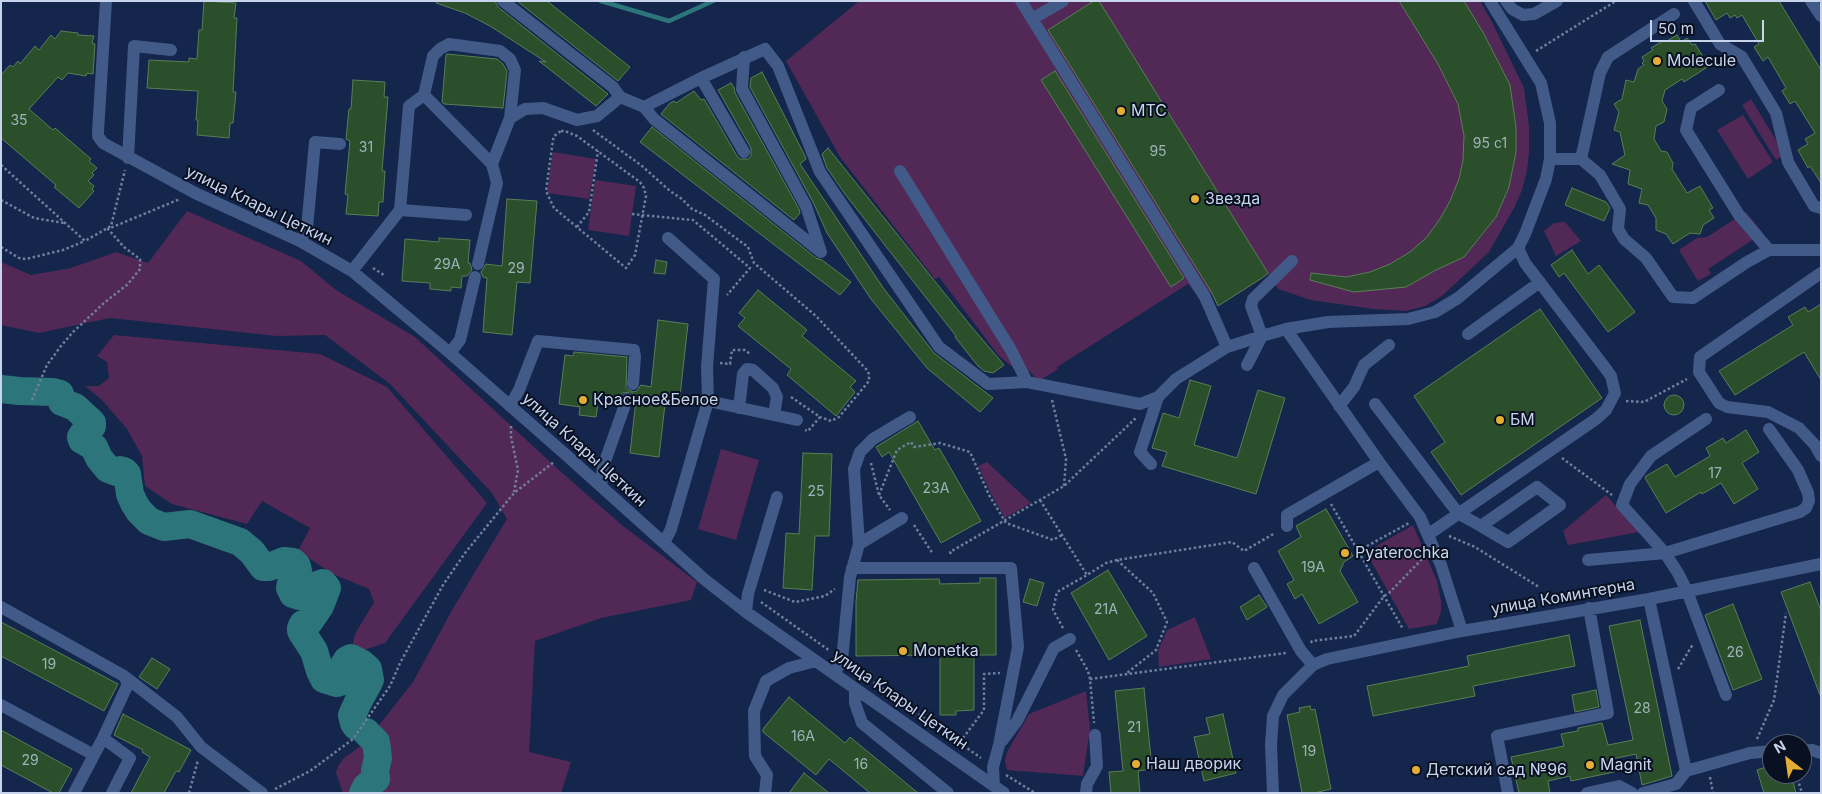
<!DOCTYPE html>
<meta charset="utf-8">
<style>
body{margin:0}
#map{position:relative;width:1822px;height:794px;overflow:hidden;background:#14264b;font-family:Inter,sans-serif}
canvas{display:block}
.frame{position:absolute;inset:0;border:2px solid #c7d4ec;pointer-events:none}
.north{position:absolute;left:1762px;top:734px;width:50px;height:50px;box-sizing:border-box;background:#081021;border:1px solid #545e72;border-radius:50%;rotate:330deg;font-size:14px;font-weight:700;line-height:20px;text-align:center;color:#c7d4ec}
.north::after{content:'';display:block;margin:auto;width:18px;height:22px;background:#e4ae35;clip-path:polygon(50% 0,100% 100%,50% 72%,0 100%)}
.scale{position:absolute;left:1650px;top:20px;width:114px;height:22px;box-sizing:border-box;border:2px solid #c7d4ec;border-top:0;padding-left:6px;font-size:15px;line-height:18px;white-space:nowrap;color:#c7d4ec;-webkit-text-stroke:4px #081021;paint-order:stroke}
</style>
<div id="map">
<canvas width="1822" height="794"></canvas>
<div class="frame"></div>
<div class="north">N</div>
<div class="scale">50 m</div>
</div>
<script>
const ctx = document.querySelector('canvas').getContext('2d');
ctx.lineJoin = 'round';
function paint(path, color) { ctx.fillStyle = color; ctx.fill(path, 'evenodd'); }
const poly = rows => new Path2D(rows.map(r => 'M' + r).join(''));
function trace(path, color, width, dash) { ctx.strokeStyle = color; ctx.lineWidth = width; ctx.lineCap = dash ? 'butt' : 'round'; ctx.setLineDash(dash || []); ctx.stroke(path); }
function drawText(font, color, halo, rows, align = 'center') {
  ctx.font = font + ' Inter,sans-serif'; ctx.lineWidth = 4; ctx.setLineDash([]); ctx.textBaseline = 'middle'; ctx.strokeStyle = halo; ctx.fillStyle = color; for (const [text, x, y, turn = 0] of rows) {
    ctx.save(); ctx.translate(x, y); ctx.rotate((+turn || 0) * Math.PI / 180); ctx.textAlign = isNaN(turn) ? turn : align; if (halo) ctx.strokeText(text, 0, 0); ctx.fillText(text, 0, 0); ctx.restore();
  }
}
const green = poly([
 [859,1,1480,1,1492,22,1524,88,1529,126,1529,151,1527,170,1522,190,1514,208,1489,252,1442,296,1425,306,1406,311,1374,309,1311,300,1278,289,1269,274,1218,306,1211,293,1200,299,1188,284,1057,367,1058,369,1039,381,1026,368,1026,365,1011,366,999,356,939,277,935,279,840,157,786,61],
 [1751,99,1785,155,1776,160,1742,105],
 [1743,115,1773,162,1748,179,1717,130],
 [553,152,596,159,589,199,547,193],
 [595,180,636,186,629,236,588,230],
 [187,211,301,261,336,290,415,337,561,472,623,526,697,582,691,600,601,618,535,641,529,752,571,762,561,793,343,793,336,773,338,766,344,758,365,743,413,682,452,610,507,519,492,493,390,384,325,335,277,336,110,318,39,333,1,325,1,262,31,275,71,268,116,252,148,263],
 [1746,212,1763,233,1708,269,1711,274,1698,281,1679,250,1697,238,1707,237],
 [1565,222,1581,241,1556,256,1544,231,1554,223],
 [114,335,320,354,387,387,487,503,385,643,364,650,360,657,350,656,355,634,374,602,369,589,333,574,298,551,310,528,262,501,247,524,172,504,145,486,142,456,127,429,102,400,85,386,99,386,109,378,107,362,97,356],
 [721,449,759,460,736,540,698,529],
 [987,462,1031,503,1005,518,991,494,978,466],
 [1606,495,1639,532,1568,545,1563,531],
 [1413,525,1437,581,1441,601,1441,612,1437,624,1409,629,1366,552],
 [1195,617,1211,659,1159,667,1158,651,1167,630],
 [1086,691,1090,729,1083,776,1007,770,1005,761,1007,752,1029,714]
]);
const stream = poly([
 [601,1,669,21,713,1]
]);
const river = poly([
 [1,389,19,391,53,392,60,394,62,402,75,407,88,419,92,423,92,426,83,434,81,437,82,440,94,447,99,458,108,469,116,472,120,470,124,471,127,474,130,494,134,503,139,511,149,521,164,527,190,524,240,542,252,552,263,567,269,567,284,561,293,562,297,566,298,571,291,583,290,588,293,594,299,596,304,594,317,585,323,583,327,588,320,606,309,622,303,624,301,628,301,631,314,651,320,671,324,679,337,683,340,682,344,665,347,660,351,658,361,663,368,669,370,680,358,702,352,715,354,723,356,726],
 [363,793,366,787,376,779,375,771,378,758,376,742,366,732]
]);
const building = poly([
 [204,1,236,3,234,18,237,18,233,92,236,92,233,123,230,123,229,138,197,135,198,120,196,120,198,91,147,88,149,60,189,62,189,58,197,59,199,30,202,30,204,1],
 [436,1,495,1,498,7,608,94,596,106,539,61,546,62,490,26,465,13,436,3,436,1],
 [517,1,547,1,630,67,618,81,517,1],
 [1094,1,1099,1,1268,273,1262,278,1218,306,1212,293,1048,30,1094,1],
 [1399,1,1464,1,1484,34,1510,85,1516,127,1516,152,1509,187,1496,217,1464,257,1436,270,1406,287,1354,292,1310,280,1311,273,1346,277,1370,272,1390,264,1410,252,1426,238,1440,219,1450,201,1459,179,1463,160,1464,136,1458,104,1438,64,1399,1],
 [1705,1,1779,1,1821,70,1821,183,1810,166,1808,168,1798,150,1808,144,1805,139,1815,133,1795,101,1790,104,1782,91,1786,88,1768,57,1763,61,1754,47,1759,44,1742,15,1737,18,1735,15,1730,18,1727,13,1716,20,1705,1],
 [61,31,78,33,78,35,94,36,92,43,95,44,93,74,87,73,86,76,68,73,62,80,58,77,29,109,53,130,55,128,91,159,89,161,97,168,92,173,94,175,88,181,94,186,92,189,94,191,79,208,54,187,56,185,1,138,1,75,10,65,13,67,18,61,20,64,35,46,39,50,51,35,55,39,61,31],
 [1677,35,1681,42,1687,38,1692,45,1695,44,1709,66,1684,82,1682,79,1665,90,1662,101,1667,109,1664,122,1656,126,1654,139,1661,151,1667,152,1673,163,1672,169,1687,193,1700,186,1713,208,1709,210,1714,218,1703,225,1700,234,1690,233,1673,244,1666,234,1656,230,1656,218,1648,205,1639,203,1642,189,1628,184,1630,170,1612,164,1625,155,1620,132,1614,130,1619,112,1614,104,1622,99,1626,80,1634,82,1638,69,1644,65,1642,63,1644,61,1642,57,1653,50,1651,48,1664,40,1665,42,1677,35],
 [447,54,497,59,503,64,507,71,503,108,444,104,442,102,446,55,447,54],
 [1055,71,1184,278,1171,287,1041,80,1055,71],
 [762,72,805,156,806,159,800,164,884,289,934,353,993,398,980,412,927,368,871,299,827,233,813,202,750,87,751,78,762,72],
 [353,80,385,82,384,97,388,97,382,171,385,171,383,202,379,202,378,216,346,214,348,195,345,194,350,141,346,139,349,109,351,109,353,80],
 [731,83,734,87,735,93,799,209,800,213,794,220,661,114,670,103,674,101,676,103,694,91,701,100,704,99,737,156,740,159,748,159,751,156,751,148,718,90,731,83],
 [652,127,816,258,822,260,851,282,840,295,640,142,652,127],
 [828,148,970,325,1004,365,993,373,984,371,978,366,955,337,956,336,845,194,827,168,822,154,828,148],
 [1572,188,1606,202,1610,208,1604,221,1565,205,1572,188],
 [507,199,537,201,530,283,517,282,512,335,483,332,487,278,483,277,481,272,486,264,502,266,507,199],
 [439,238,470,240,468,263,470,263,472,270,467,276,462,276,461,288,451,287,451,291,430,289,430,283,402,281,405,239,439,242,439,238],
 [1572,250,1588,274,1599,265,1635,312,1608,332,1564,273,1559,277,1551,265,1572,250],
 [656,260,667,262,665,274,654,273,656,260],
 [758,290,807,330,802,336,856,381,850,387,855,392,836,416,787,375,791,369,738,326,745,318,739,313,758,290],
 [1821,304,1821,380,1804,352,1735,395,1719,371,1793,325,1788,317,1805,307,1808,312,1821,304],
 [1540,309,1602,398,1461,495,1431,452,1445,442,1414,396,1540,309],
 [658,320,688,324,679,405,665,404,659,457,630,453,636,400,633,394,630,392,622,393,619,398,599,396,596,417,579,415,580,407,559,404,565,355,573,356,574,352,627,357,626,388,633,392,637,391,641,385,651,387,658,320],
 [1190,380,1211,386,1194,445,1237,458,1258,390,1285,398,1256,494,1162,466,1167,452,1152,448,1163,413,1179,418,1190,380],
 '1664 405a10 10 0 1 1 20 0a10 10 0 1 1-20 0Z',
 [918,421,935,450,939,448,981,521,941,543,889,452,882,457,876,447,918,421],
 [1746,430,1759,452,1742,463,1758,489,1734,504,1721,483,1702,494,1701,492,1666,513,1645,478,1646,476,1667,464,1675,477,1710,456,1706,448,1723,438,1726,443,1746,430],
 [803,453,832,454,829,536,815,536,812,590,783,588,786,533,799,534,803,453],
 [1326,509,1353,556,1344,562,1340,571,1358,602,1319,624,1302,594,1295,599,1287,584,1294,580,1278,551,1301,537,1296,526,1326,509],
 [1108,570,1147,636,1109,660,1071,593,1108,570],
 [980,578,996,578,996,655,974,655,974,710,956,711,956,715,940,715,940,655,856,656,856,602,858,580,939,579,940,584,980,583,980,578],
 [1030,579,1044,583,1037,606,1023,602,1030,579],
 [1810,582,1821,611,1820,695,1781,592,1810,582],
 [1259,595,1267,607,1247,620,1240,607,1259,595],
 [1733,604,1762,679,1733,690,1705,615,1733,604],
 [1640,620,1672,776,1642,785,1636,754,1612,759,1614,772,1571,781,1570,776,1548,781,1550,793,1519,793,1511,757,1564,746,1561,734,1578,731,1578,728,1602,723,1608,745,1633,740,1609,626,1640,620],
 [1,622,118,684,104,711,1,656,1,622],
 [1569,635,1575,666,1473,686,1475,696,1373,716,1367,686,1469,666,1467,656,1569,635],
 [152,658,170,669,157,689,139,677,152,658],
 [1144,688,1152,769,1138,771,1140,793,1111,793,1109,772,1123,771,1115,691,1144,688],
 [1596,690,1599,707,1575,712,1572,695,1596,690],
 [789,697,845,743,850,737,918,793,870,793,829,759,816,775,763,732,763,729,789,697],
 [1310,706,1311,710,1315,709,1331,789,1314,793,1302,793,1287,715,1300,712,1299,708,1310,706],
 [123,714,191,750,179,772,176,771,164,793,131,793,150,757,142,752,143,750,114,735,123,714],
 [1223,714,1236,773,1204,781,1194,737,1210,734,1206,718,1223,714],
 [1,730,72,769,59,793,53,793,1,765,1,730],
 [1772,765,1772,774,1791,774,1796,793,1764,793,1757,770,1772,765],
 [804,773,829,793,789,793,804,773]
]);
const path = poly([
 [1536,51,1616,1],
 [593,130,642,166,670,191,682,199,692,209,705,215,748,247,754,263,816,316,866,369,869,374,869,381,839,417,831,421,820,417],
 [561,131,565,131,577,136,640,182,644,188,646,196,635,255,626,268,554,208,546,191,553,140,554,136,561,131],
 [1,165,85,241,111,226,125,170],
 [1,200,34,218,64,223],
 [632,214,693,220,750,268,727,295],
 [577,227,589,212,598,151],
 [1,247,19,258,26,259,63,250,85,241],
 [373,268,384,275],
 [720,363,730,364,732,350,745,350,750,354],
 [791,397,820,417,808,431,805,430],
 [32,400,47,365,61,346,73,332,104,303,128,284,140,269,140,259,124,247,108,229,180,199],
 [1052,400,1066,459,1064,486],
 [1626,401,1644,402,1687,379],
 [511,426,511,437,518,470,514,492],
 [1562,458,1612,495],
 [871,463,879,495,890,510],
 [879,495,897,450,911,442,914,447,940,443,970,452,989,495,1006,523,1053,540,1062,535],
 [1040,500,1087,575,1106,563,1117,560,1232,542,1244,551,1275,533],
 [1331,504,1403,629],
 [914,525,933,554],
 [1449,536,1475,547,1539,587],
 [1358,551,1409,523],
 [951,554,950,552,1064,486,1137,417],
 [1117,560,1153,593,1167,622,1156,650,1127,673],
 [764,590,795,602,825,596,835,589],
 [761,602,830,651],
 [1063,628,1053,610,1057,592,1087,575],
 [1311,643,1312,641,1354,636,1384,596,1389,593,1423,558],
 [1076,650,1088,671,1090,679,1094,723],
 [853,668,981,758],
 [1678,669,1693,644],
 [1090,679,1286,653],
 [1757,739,1774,700,1786,613],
 [960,742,984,710,984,674,1000,673],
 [1796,774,1802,793],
 [1006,775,1035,793],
 [1710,777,1713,793],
 [275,789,310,771,353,739,390,686,400,663,443,585,465,553,514,493,554,462],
 [189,793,198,760]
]);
const minor = poly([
 [106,1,98,132,98,136,103,143,195,193,300,241,352,271,450,353,565,454,704,579,746,612,1004,793],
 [503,1,613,87,620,97],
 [1021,1,1205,297,1227,347],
 [1506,1,1512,9,1523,15,1534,14,1557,1],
 [1694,1,1720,44,1742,57,1776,113,1788,162,1814,206,1821,208],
 [1811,1,1821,16],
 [1032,19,1063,1],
 [701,78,744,152],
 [1719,90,1691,108,1686,130,1739,215,1769,250,1821,250],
 [424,95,492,164,497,183,478,264],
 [644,107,654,119,821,252,806,206,742,89,744,57],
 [510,118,525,109,543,108,577,120,597,116,620,97,644,107,701,78,765,49,778,66,820,172,939,347,988,384,1027,382,1140,404,1158,397,1176,379,1227,347,1262,336,1286,329,1328,322,1408,319,1435,312,1458,298,1518,248,1525,234,1546,179,1550,159,1550,123,1541,83,1490,1],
 [128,158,134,46,171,50],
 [1550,159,1581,159,1600,175,1620,209,1618,229,1624,239,1646,258,1673,297,1693,298,1747,262,1769,250],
 [1581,159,1600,73,1608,57,1674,14],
 [900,171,1011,350,1027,382],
 [400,210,466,215],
 [300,241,307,228,315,142,340,144],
 [352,271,400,210,409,106,424,95,433,56,440,49,449,44,500,51,510,59,515,70,510,118,492,164],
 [1821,273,1700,357,1699,372,1719,403,1727,407,1768,412,1799,428,1815,445,1821,456],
 [1286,329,1379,462,1420,517,1441,565,1462,631],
 [1468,334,1540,282],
 [450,353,460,340,475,277],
 [1247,365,1262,336,1251,306,1253,299,1292,261],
 [708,401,797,420],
 [1375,404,1451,504,1459,514,1472,521,1481,526,1537,487,1560,505,1508,542,1481,526],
 [510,406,519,390,538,341,634,350,635,357,633,384],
 [1339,406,1354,387,1364,365,1389,345],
 [739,408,743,374,747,369,753,370,773,388,777,397,774,415],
 [1706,419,1651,456,1630,484,1622,505,1665,553,1678,573,1687,591,1726,695],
 [1151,464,1140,452,1158,397],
 [601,486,603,467,627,399],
 [1287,526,1287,515,1379,462],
 [1429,534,1596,419,1606,410,1615,393,1611,376,1606,369,1525,263,1518,248],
 [664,543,671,529,708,401,707,367,714,279,668,238],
 [859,544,902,518],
 [1588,560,1665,553,1800,512,1806,508,1809,501,1808,493,1798,470,1769,429],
 [852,568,1011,568,1018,647,999,745,993,767,994,786],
 [1254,568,1301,651,1313,665],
 [1649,599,1686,771],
 [1,607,124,676,128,684,103,738,74,793],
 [746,612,748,594,777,497],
 [834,674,842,660,850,577,859,544,854,469,860,452,873,439,910,417],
 [124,676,177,717,201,747,262,793],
 [855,689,855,703,862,723,948,793],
 [1,705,94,755],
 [103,738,130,758,112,793],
 [1002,741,1017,721,1054,648,1070,639],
 [1802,751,1812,750,1821,753],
 [765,793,767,775,755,756,754,711,766,681,789,668,816,661],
 [1086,793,1087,784,1097,766,1095,735],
 [1273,793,1271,745,1273,716,1283,695,1313,665,1327,659,1462,631,1649,599,1821,564],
 [1508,793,1497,736,1608,713,1589,608],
 [1587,793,1619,786,1632,793],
 [1643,793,1676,784,1686,771,1750,753,1772,751]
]);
const markers = [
 [1657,61,5,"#e4ae35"],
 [1121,111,5,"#e4ae35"],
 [1195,199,5,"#e4ae35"],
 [583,400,5,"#e4ae35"],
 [1500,420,5,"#e4ae35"],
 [1345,553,5,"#e4ae35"],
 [903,651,5,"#e4ae35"],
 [1136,764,5,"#e4ae35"],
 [1590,765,5,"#e4ae35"],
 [1416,770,5,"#e4ae35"]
];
const numberNames = [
 ["35",19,121],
 ["95 с1",1490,144],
 ["31",366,148],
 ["95",1158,152],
 ["29А",447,265],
 ["29",516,269],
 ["17",1715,474],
 ["23А",936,489],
 ["25",816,492],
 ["19А",1313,568],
 ["21А",1106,610],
 ["26",1735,653],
 ["19",49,665],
 ["28",1642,709],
 ["21",1134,728],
 ["16А",803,737],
 ["19",1309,752],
 ["29",30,761],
 ["16",861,765]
];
const poiNames = [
 ["Molecule",1667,61],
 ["МТС",1131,111],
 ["Звезда",1205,199],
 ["Красное&Белое",593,400],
 ["БМ",1510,420],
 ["Pyaterochka",1355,553],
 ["Monetka",913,651],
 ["Наш дворик",1146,764],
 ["Magnit",1600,765],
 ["Детский сад №96",1426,770]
];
const streetNames = [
 ["улица Клары Цеткин",259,206,26],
 ["улица Клары Цеткин",584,450,42],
 ["улица Коминтерна",1563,597,-10],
 ["улица Клары Цеткин",900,700,35]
];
paint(green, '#522857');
trace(stream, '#2b757b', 4.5);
trace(river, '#2b757b', 28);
paint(building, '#2c4f2b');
trace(building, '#597e56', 1);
trace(path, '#707f9d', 2.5, [2.5, 2.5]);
trace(minor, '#425a88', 12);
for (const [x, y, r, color] of markers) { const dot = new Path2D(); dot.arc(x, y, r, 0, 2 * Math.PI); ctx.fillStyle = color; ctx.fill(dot); trace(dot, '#081021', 2); }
drawText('14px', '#a0b3bc', null, numberNames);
drawText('16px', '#c7d4ec', '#081021', poiNames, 'left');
drawText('16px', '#c7d4ec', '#081021', streetNames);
</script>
